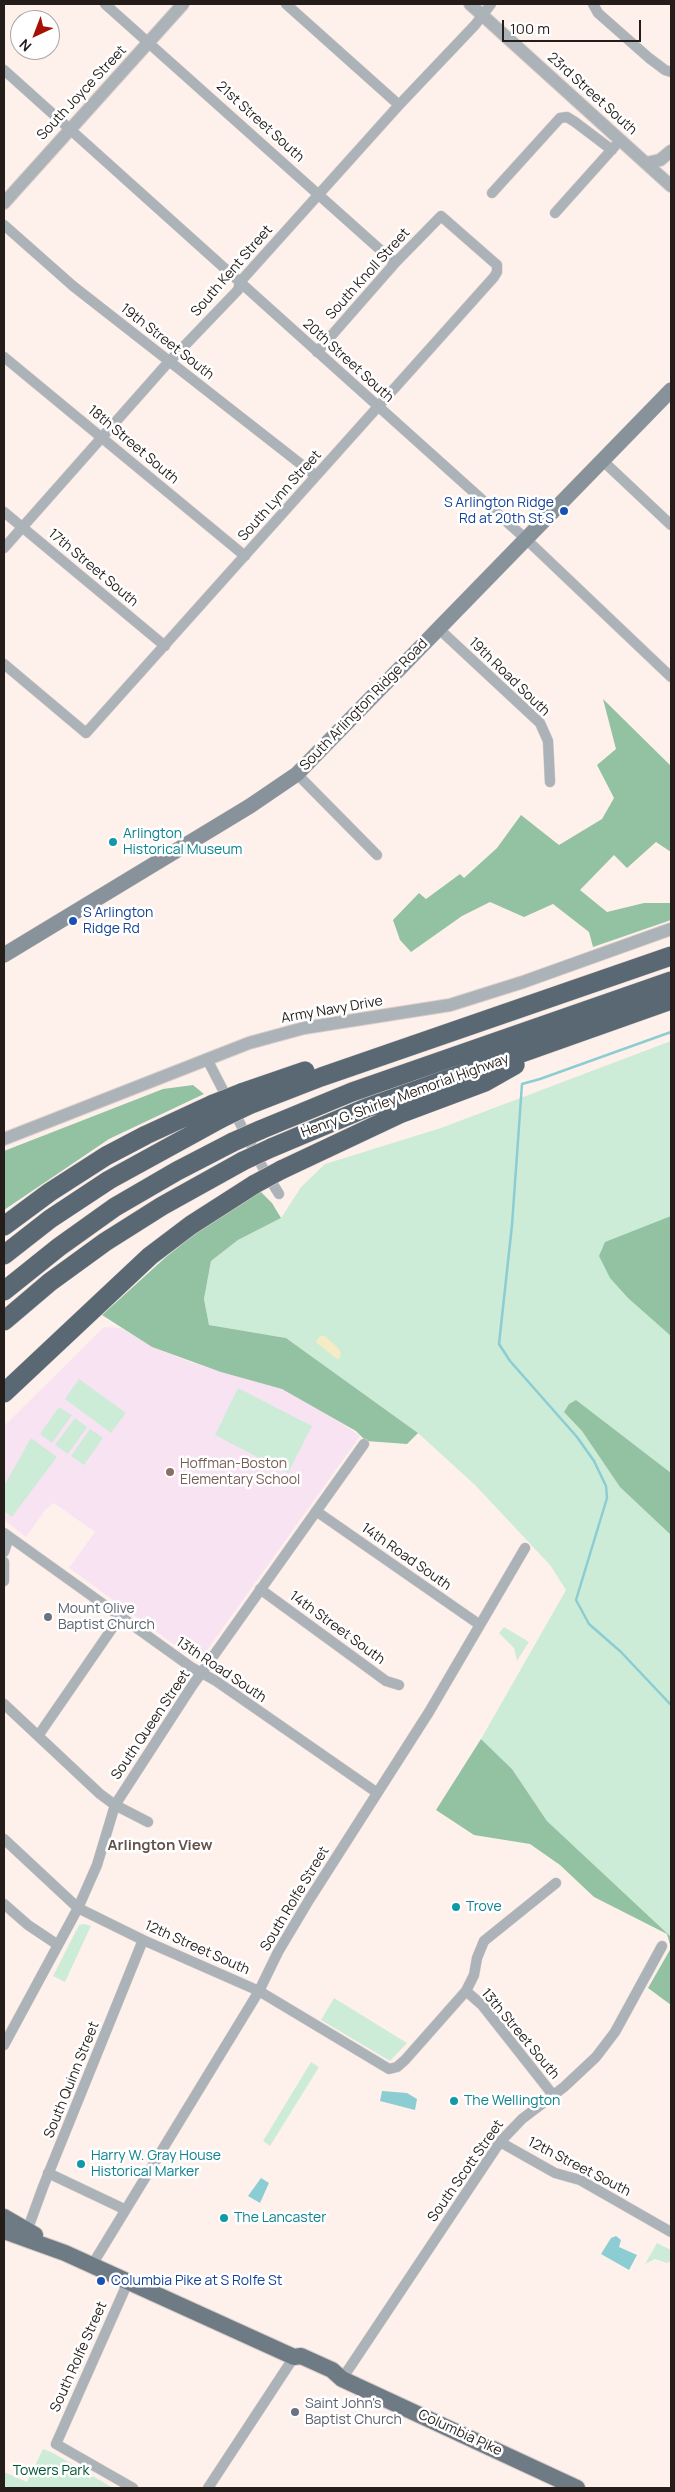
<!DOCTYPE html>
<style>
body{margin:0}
#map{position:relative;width:675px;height:2492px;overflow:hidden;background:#fef1ec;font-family:Manrope,sans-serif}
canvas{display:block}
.frame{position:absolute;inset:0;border:5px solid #241d1a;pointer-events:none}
.north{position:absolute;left:10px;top:10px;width:50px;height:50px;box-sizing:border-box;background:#fff;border:1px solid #a7a5a3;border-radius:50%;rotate:223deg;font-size:14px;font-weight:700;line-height:20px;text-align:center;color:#241d1a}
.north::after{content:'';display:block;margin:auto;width:18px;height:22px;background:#a51106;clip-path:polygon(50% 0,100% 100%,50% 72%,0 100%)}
.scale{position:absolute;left:502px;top:20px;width:139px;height:22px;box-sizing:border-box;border:2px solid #241d1a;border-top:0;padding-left:6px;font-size:15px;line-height:18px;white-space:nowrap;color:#241d1a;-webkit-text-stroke:4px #fff;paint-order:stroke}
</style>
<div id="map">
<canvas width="675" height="2492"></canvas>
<div class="frame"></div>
<div class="north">N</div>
<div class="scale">100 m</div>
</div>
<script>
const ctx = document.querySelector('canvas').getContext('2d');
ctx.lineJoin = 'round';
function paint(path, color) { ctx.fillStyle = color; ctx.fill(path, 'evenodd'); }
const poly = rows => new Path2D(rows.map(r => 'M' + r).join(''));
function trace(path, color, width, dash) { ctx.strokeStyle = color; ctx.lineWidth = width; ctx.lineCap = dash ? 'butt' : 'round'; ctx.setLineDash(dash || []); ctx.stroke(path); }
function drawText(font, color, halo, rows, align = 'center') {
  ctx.font = font + ' Manrope,sans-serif'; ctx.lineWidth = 5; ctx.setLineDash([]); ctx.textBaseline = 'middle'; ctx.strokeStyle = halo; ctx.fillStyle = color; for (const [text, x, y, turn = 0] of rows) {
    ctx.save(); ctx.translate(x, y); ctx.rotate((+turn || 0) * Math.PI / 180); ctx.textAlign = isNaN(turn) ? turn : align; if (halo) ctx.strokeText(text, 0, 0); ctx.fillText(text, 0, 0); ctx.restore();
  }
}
const education = poly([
 [104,1327,121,1328,152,1347,190,1362,282,1389,311,1403,360,1436,200,1660,194,1659,69,1568,95,1532,54,1503,46,1509,26,1537,4,1520,4,1426]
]);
const green = poly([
 [671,1041,671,1948,667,1934,547,1821,512,1769,481,1739,566,1590,550,1565,475,1485,418,1433,286,1338,209,1325,204,1299,211,1261,238,1240,281,1218,301,1187,325,1164,441,1128],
 [79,1379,126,1413,111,1433,65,1399],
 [238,1388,312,1426,288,1473,215,1435],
 [59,1407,72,1415,52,1443,40,1434],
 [75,1418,87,1427,68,1454,55,1445],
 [90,1429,103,1438,84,1465,71,1456],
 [31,1438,57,1457,12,1517,4,1511,4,1486],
 [504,1627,529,1642,517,1661,514,1648,499,1633],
 [84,1924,91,1926,65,1982,53,1976,79,1925],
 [334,1998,407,2043,390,2061,321,2020],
 [311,2062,319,2067,270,2146,263,2141],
 [657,2243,671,2250,671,2261,667,2263,655,2259,645,2264],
 [43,2449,53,2453,113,2488,4,2488,4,2472,27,2482]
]);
const forest = poly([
 [603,699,671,766,671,852,656,842,627,868,614,855,580,890,607,912,644,903,671,903,671,920,593,947,589,932,553,904,524,917,490,902,462,916,411,952,400,940,393,920,419,893,426,899,460,874,464,878,497,848,521,815,559,845,602,819,614,798,597,765,616,749],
 [193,1085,204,1094,109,1139,4,1210,4,1151,163,1089],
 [259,1190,272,1203,281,1218,238,1240,211,1261,204,1299,209,1325,286,1338,418,1433,407,1444,366,1441,356,1431,282,1389,221,1372,152,1347,102,1315,166,1257,207,1224],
 [671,1216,671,1336,628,1298,610,1278,599,1256,605,1242],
 [576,1400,671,1473,671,1535,620,1487,582,1431,564,1412,569,1404],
 [481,1739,512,1769,547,1821,671,1937,671,2005,648,1988,671,1948,667,1934,594,1897,560,1865,530,1844,474,1835,436,1810]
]);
const sand = poly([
 [320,1336,325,1336,339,1349,341,1354,340,1358,337,1359,318,1344,316,1342]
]);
const water = poly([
 [382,2091,407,2093,417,2099,415,2110,380,2101],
 [261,2178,269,2183,260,2203,248,2196],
 [616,2236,621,2240,619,2247,637,2255,629,2270,601,2254,611,2238]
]);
const stream = poly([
 [671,1032,540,1079,522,1084,512,1225,499,1344,510,1361,577,1437,594,1461,606,1486,607,1498,576,1600,589,1624,621,1652,671,1705]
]);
const minor = poly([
 [105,4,395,263],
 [286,4,399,105],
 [593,4,598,13,649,58,665,70,671,72],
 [4,70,527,540,671,677],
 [492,193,560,118,567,117,575,122,612,150],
 [555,213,615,146],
 [4,225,73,286,316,476],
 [4,357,245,556],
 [603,461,671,525],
 [4,512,165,646],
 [4,548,165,366,238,290,240,282,399,105,475,25,491,4],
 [439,629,540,723,548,741,550,782],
 [4,664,86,733,494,277,497,272,497,265,441,216,395,263,317,352],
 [297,774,377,855],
 [207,1059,264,1170,279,1194],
 [316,1511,480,1625],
 [4,1533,191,1667,216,1681,376,1792],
 [4,1552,9,1537],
 [4,1562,4,1581],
 [260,1589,386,1681,399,1685],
 [4,1704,100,1794,115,1805,148,1822],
 [38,1736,120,1617],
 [4,1839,78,1908,143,1940,259,1991,389,2069,397,2067,405,2060,466,1991,474,1975,477,1958,484,1941,556,1883],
 [4,1904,28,1925,58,1945],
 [466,1991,482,2005,553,2095],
 [4,2045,78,1908,97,1865,115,1805,192,1686,364,1444],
 [500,2142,555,2173,580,2180,671,2232],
 [48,2173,124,2209],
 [27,2231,43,2187,143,1940],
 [92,2265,259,1991,278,1952,309,1900,429,1712,525,1548],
 [128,2282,56,2444,133,2488],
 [342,2379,500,2142,522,2119,564,2087,596,2057,615,2032,662,1946],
 [208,2488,294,2357]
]);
const tertiary = poly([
 [470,4,671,186],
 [646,163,660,160,671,151],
 [4,203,183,4],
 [4,1139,249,1043,304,1028,450,1005,523,982,671,929]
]);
const secondary = poly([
 [4,955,250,806,297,774,671,390]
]);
const primary = poly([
 [4,2217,35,2235],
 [4,2231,65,2253,294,2357,301,2356,332,2370,342,2379,577,2488]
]);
const motorway = poly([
 [241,1093,305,1071],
 [249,1105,321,1077,671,956],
 [260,1130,352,1092,671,981],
 [271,1148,366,1108,671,1000],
 [281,1170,402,1113,485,1082,515,1065],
 [4,1226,50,1192,106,1156,146,1135,213,1104],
 [4,1255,50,1219,109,1180,222,1118],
 [4,1291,59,1247,115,1207,177,1171,233,1142],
 [4,1321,50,1282,105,1242,162,1206,243,1161],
 [4,1393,150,1256,191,1225,255,1184]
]);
const motorwayBridge = poly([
 [213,1104,241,1093],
 [222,1118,249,1105],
 [233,1142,260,1130],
 [243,1161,271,1148],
 [255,1184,281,1170]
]);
const markers = [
 [564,511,5,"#1a4fb4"],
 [113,842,5,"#0f9aa8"],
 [73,921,5,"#1a4fb4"],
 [170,1472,5,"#8d6e63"],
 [48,1617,5,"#6b7280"],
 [456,1907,5,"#0f9aa8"],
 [454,2101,5,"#0f9aa8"],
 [81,2164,5,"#0f9aa8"],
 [224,2218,5,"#0f9aa8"],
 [101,2281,5,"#1a4fb4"],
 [295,2412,5,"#6b7280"]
];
const streetNames = [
 ["South Joyce Street",82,93,-47],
 ["23rd Street South",592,94,42],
 ["21st Street South",260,122,42],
 ["South Kent Street",232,271,-49],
 ["South Knoll Street",368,274,-48],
 ["19th Street South",167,342,38],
 ["20th Street South",348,361,42],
 ["18th Street South",133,445,40],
 ["South Lynn Street",280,496,-48],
 ["17th Street South",93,568,40],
 ["19th Road South",509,677,44],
 ["South Arlington Ridge Road",364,705,-46],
 ["Army Navy Drive",332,1010,-10],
 ["Henry G. Shirley Memorial Highway",405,1096,-20],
 ["14th Road South",406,1557,35],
 ["14th Street South",337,1628,36],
 ["13th Road South",221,1670,34],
 ["South Queen Street",151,1725,-56],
 ["South Rolfe Street",295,1899,-59],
 ["12th Street South",197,1948,24],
 ["13th Street South",520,2034,50],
 ["South Quinn Street",72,2080,-68],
 ["12th Street South",579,2167,27],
 ["South Scott Street",466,2171,-55],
 ["South Rolfe Street",79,2357,-66],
 ["Columbia Pike",460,2433,25]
];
const transitNames = [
 ["S Arlington Ridge",554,503,"right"],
 ["Rd at 20th St S",554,519,"right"],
 ["S Arlington",83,913],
 ["Ridge Rd",83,929],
 ["Columbia Pike at S Rolfe St",111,2281]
];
const cultureNames = [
 ["Arlington",123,834],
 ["Historical Museum",123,850],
 ["Trove",466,1907],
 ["The Wellington",464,2101],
 ["Harry W. Gray House",91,2156],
 ["Historical Marker",91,2172],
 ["The Lancaster",234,2218]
];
const educationNames = [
 ["Hoffman-Boston",180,1464],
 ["Elementary School",180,1480]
];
const worshipNames = [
 ["Mount Olive",58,1609],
 ["Baptist Church",58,1625],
 ["Saint John's",305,2404],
 ["Baptist Church",305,2420]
];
const parkNames = [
 ["Towers Park",51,2471]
];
const neighbourhoodNames = [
 ["Arlington View",160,1846]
];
paint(education, '#f8e3f2');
paint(green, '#cdecd7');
paint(forest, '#93c2a3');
paint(sand, '#f5ebc5');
paint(water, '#8bcdd2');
trace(stream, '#8bcdd2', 2.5);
trace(minor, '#dbcfca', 11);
trace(tertiary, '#dbcfca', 14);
trace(secondary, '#dbcfca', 16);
trace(primary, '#dbcfca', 18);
trace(motorway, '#dbcfca', 20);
trace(minor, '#abb2b8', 10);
trace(tertiary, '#abb2b8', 12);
trace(secondary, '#88929a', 15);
trace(primary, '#6e7b85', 16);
trace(motorway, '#596872', 19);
trace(motorwayBridge, '#dbcfca', 20, []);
trace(motorwayBridge, '#596872', 19);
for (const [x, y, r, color] of markers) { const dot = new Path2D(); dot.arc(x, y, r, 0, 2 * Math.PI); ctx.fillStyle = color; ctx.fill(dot); trace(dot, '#fff', 2); }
drawText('14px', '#241d1a', '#fff', streetNames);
drawText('14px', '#164399', '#fff', transitNames, 'left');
drawText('14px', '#0d838f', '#fff', cultureNames, 'left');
drawText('14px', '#785e54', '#fff', educationNames, 'left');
drawText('14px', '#5b616d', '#fff', worshipNames, 'left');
drawText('14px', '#015631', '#fff', parkNames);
drawText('bold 15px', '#63524b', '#fff', neighbourhoodNames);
</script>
